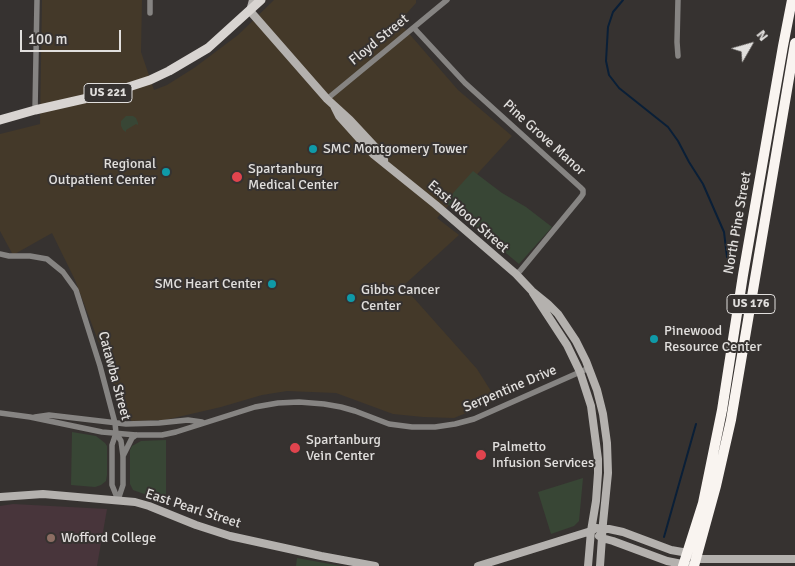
<!DOCTYPE html>
<style>
body{margin:0}
#map{position:relative;width:795px;height:566px;overflow:hidden;background:#363230;font-family:Signika,sans-serif}
canvas{display:block}
.north{position:absolute;left:725px;top:20px;width:50px;height:50px;-webkit-text-stroke:4px #363230;paint-order:stroke;rotate:52deg;font-size:14px;font-weight:700;line-height:20px;text-align:center;color:#e1dfdd}
.north::after{content:'';display:block;margin:auto;width:18px;height:22px;background:#e1dfdd;clip-path:polygon(50% 0,100% 100%,50% 72%,0 100%)}
.scale{position:absolute;left:20px;top:30px;width:101px;height:22px;box-sizing:border-box;border:2px solid #e1dfdd;border-top:0;padding-left:6px;font-size:15px;line-height:18px;white-space:nowrap;color:#e1dfdd;-webkit-text-stroke:4px #363230;paint-order:stroke}
</style>
<div id="map">
<canvas width="795" height="566"></canvas>
<div class="north">N</div>
<div class="scale">100 m</div>
</div>
<script>
const ctx = document.querySelector('canvas').getContext('2d');
ctx.lineJoin = 'round';
function paint(path, color) { ctx.fillStyle = color; ctx.fill(path, 'evenodd'); }
const poly = rows => new Path2D(rows.map(r => 'M' + r).join(''));
function trace(path, color, width, dash) { ctx.strokeStyle = color; ctx.lineWidth = width; ctx.lineCap = dash ? 'butt' : 'round'; ctx.setLineDash(dash || []); ctx.stroke(path); }
function drawText(font, color, halo, rows, align = 'center') {
  ctx.font = font + ' Signika,sans-serif'; ctx.lineWidth = 4; ctx.setLineDash([]); ctx.textBaseline = 'middle'; ctx.strokeStyle = halo; ctx.fillStyle = color; for (const [text, x, y, turn = 0] of rows) {
    ctx.save(); ctx.translate(x, y); ctx.rotate((+turn || 0) * Math.PI / 180); ctx.textAlign = isNaN(turn) ? turn : align; if (halo) ctx.strokeText(text, 0, 0); ctx.fillText(text, 0, 0); ctx.restore();
  }
}
const education = poly([
 [13,504,107,509,97,566,0,566,0,506]
]);
const medical = poly([
 [42,0,142,0,141,52,154,90,167,85,194,68,238,35,274,0,416,0,416,3,399,22,458,90,512,136,437,218,459,235,403,286,477,369,496,399,488,404,454,418,423,417,393,414,336,393,287,391,262,395,221,407,165,420,132,421,123,415,99,343,75,280,52,233,13,255,0,231,0,134,40,124]
]);
const green = poly([
 [126,116,133,116,136,118,138,123,138,125,136,124,126,130,126,132,123,130,121,126,121,121],
 [473,171,502,193,526,207,552,227,519,264,446,203,454,192],
 [72,432,96,436,105,443,107,446,107,475,106,481,101,485,95,487,71,485],
 [166,440,166,498,161,500,133,490,130,484,130,450,132,446,141,441],
 [583,478,579,521,574,526,551,534,538,492],
 [297,558,341,566,296,566]
]);
const stream = poly([
 [623,0,613,12,608,27,606,61,609,75,619,88,668,127,678,141,689,162,703,184,724,232,727,257],
 [664,537,696,424]
]);
const street = poly([
 [150,13,150,0],
 [414,28,465,83,580,187,583,190,583,194,581,197,520,271,516,274],
 [678,56,677,42,678,0],
 [327,99,447,0],
 [35,110,37,0],
 [0,254,9,256,30,256,47,259,63,272,76,290,100,366,115,423,116,433,112,445,112,485,118,500,123,485,123,456,121,441,116,433],
 [0,413,30,417,102,432,136,435,162,435,176,432,255,407,278,403,299,402,324,404,341,407,355,411,389,424,412,427,435,427,455,424,474,419,589,368],
 [35,417,49,415,126,424,159,423,188,420,202,422],
 [123,456,132,438,136,435]
]);
const secondary = poly([
 [253,0,250,11,327,99,350,120,377,149,384,160],
 [334,106,339,116,374,155,436,205,516,274,532,291,548,304,558,314,576,341,586,361,597,390,603,414,607,443,608,473,603,523,600,566],
 [533,293,567,345,580,372,591,406,598,459,598,473,596,501,591,531,588,566],
 [0,497,43,494,135,502,149,506,196,525,230,536,321,556,375,566],
 [599,536,602,538,613,541,667,561,687,565],
 [696,559,795,559],
 [478,566,546,545,591,531,596,528,609,529,623,532,671,550,688,553,690,555]
]);
const primary = poly([
 [0,120,35,110,110,93,150,80,169,71,208,48,261,0]
]);
const highway = poly([
 [683,566,703,503,722,410,743,275,783,46,792,0],
 [694,566,716,486,731,420,795,43]
]);
const markers = [
 [313,149,5,"#0f9aa8"],
 [166,172,5,"#0f9aa8"],
 [237,177,6,"#e0444e"],
 [272,284,5,"#0f9aa8"],
 [351,298,5,"#0f9aa8"],
 [654,339,5,"#0f9aa8"],
 [295,448,6,"#e0444e"],
 [481,455,6,"#e0444e"],
 [51,538,5,"#8d6e63"]
];
const shields = [
 [108,93,48],
 [751,304,48]
];
const shieldNames = [
 ["US 221",108,93],
 ["US 176",751,304]
];
const streetNames = [
 ["Floyd Street",379,40,-39],
 ["Pine Grove Manor",544,138,42],
 ["East Wood Street",468,217,41],
 ["North Pine Street",738,223,-80],
 ["Catawba Street",114,376,75],
 ["Serpentine Drive",510,389,-23],
 ["East Pearl Street",193,509,18]
];
const poiNames = [
 ["SMC Montgomery Tower",323,149],
 ["Regional",156,164,"right"],
 ["Outpatient Center",156,180,"right"],
 ["Spartanburg",248,169],
 ["Medical Center",248,185],
 ["SMC Heart Center",262,284,"right"],
 ["Gibbs Cancer",361,290],
 ["Center",361,306],
 ["Pinewood",664,331],
 ["Resource Center",664,347],
 ["Spartanburg",306,440],
 ["Vein Center",306,456],
 ["Palmetto",492,447],
 ["Infusion Services",492,463],
 ["Wofford College",61,538]
];
paint(education, '#48353b');
paint(medical, '#443929');
paint(green, '#384635');
trace(stream, '#0a1f37', 2);
trace(street, '#868482', 5.5);
trace(secondary, '#b4b1ae', 8);
trace(primary, '#d8d4d1', 9);
trace(highway, '#f9f4f0', 10);
for (const [x, y, r, color] of markers) { const dot = new Path2D(); dot.arc(x, y, r, 0, 2 * Math.PI); ctx.fillStyle = color; ctx.fill(dot); trace(dot, '#363230', 2); }
for (const [x, y, w] of shields) { const box = new Path2D(); box.roundRect(x - w / 2, y - 9.5, w, 19, 4); ctx.fillStyle = '#363230'; ctx.fill(box); trace(box, '#e1dfdd', 1); }
drawText('bold 12px', '#e1dfdd', null, shieldNames);
drawText('14px', '#e1dfdd', '#363230', streetNames);
drawText('14px', '#e1dfdd', '#363230', poiNames, 'left');
</script>
